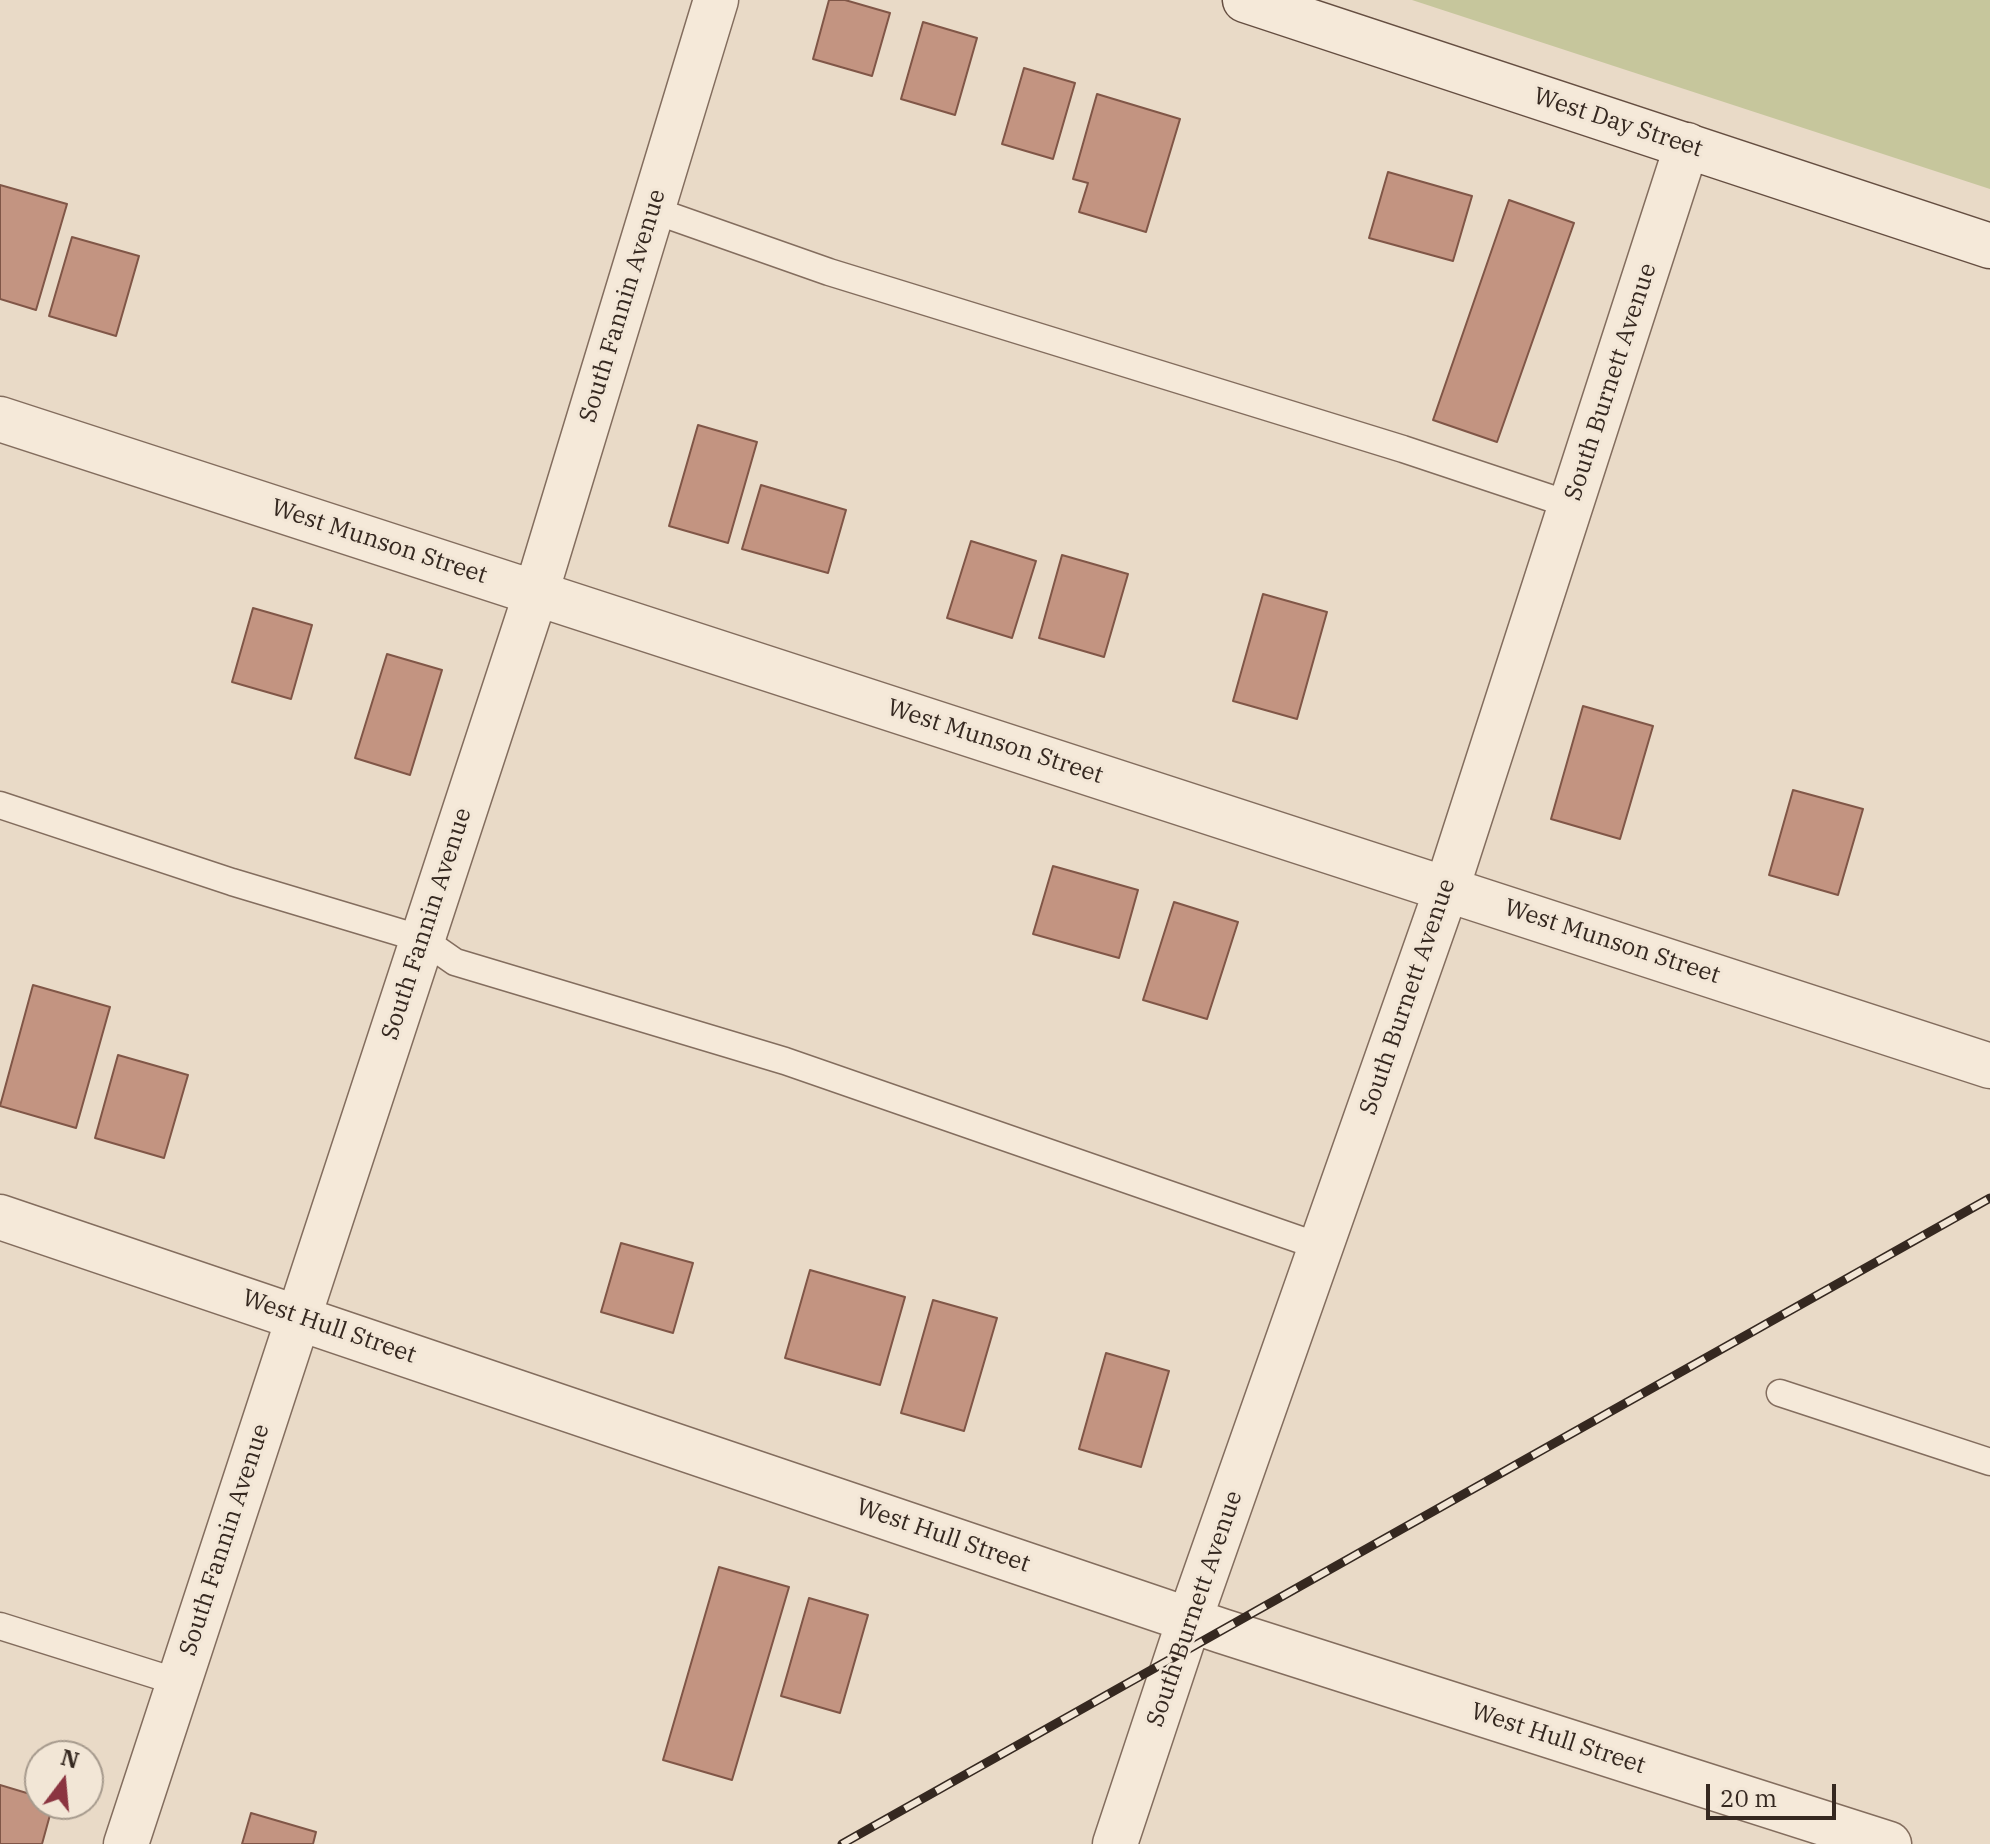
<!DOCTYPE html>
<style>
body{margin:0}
#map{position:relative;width:1990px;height:1844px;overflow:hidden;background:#e9dac7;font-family:"IBM Plex Serif",serif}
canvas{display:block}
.north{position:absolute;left:24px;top:1740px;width:80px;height:80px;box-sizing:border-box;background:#f2e6d6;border:2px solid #a69a8d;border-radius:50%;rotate:16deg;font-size:22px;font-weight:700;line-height:32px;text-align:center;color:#352820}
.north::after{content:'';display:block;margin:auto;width:28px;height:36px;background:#8b3541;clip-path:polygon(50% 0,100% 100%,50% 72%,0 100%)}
.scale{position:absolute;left:1706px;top:1784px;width:130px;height:36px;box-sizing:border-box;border:4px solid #352820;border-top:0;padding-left:10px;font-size:24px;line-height:28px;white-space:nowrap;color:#352820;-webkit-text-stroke:6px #f2e6d6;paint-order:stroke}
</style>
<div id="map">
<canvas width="1990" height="1844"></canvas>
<div class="north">N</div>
<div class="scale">20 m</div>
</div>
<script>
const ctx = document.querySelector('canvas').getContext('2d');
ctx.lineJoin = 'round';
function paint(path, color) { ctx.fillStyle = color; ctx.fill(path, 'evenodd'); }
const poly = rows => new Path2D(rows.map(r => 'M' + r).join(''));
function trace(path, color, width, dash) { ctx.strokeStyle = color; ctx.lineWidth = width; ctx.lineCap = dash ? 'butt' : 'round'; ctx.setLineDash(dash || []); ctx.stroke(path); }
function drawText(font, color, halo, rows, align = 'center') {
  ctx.font = font + ' "IBM Plex Serif",serif'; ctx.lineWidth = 6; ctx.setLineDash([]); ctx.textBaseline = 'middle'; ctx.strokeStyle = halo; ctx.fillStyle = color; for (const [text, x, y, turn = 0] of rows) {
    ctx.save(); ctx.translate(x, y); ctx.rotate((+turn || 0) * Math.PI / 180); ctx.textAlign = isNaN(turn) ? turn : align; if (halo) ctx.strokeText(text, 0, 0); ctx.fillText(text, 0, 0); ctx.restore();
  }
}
const green = poly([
 [1412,0,1990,0,1990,189]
]);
const building = poly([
 [829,0,845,0,890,13,872,76,813,59,829,0],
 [923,22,977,38,955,115,901,99,923,22],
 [1024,68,1075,83,1053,159,1002,144,1024,68],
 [1097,94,1180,119,1146,232,1079,212,1088,183,1073,179,1097,94],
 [1388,172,1472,196,1453,261,1369,238,1388,172],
 [0,185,67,204,36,310,0,299,0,185],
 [1509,200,1574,223,1497,442,1433,420,1509,200],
 [72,237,139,256,116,336,49,316,72,237],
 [698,425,757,442,728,543,669,526,698,425],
 [761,485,846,510,828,573,742,549,761,485],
 [971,541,1036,561,1012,638,947,618,971,541],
 [1062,555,1128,574,1104,657,1039,638,1062,555],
 [1263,594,1327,612,1297,719,1233,701,1263,594],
 [253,608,312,625,291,699,232,682,253,608],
 [387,654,442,670,410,775,355,758,387,654],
 [1583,706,1653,726,1620,839,1551,819,1583,706],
 [1793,790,1863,809,1838,895,1769,875,1793,790],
 [1053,866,1138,890,1119,958,1033,934,1053,866],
 [1174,902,1238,922,1207,1019,1143,1000,1174,902],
 [33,985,110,1007,76,1128,0,1106,33,985],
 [118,1055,188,1075,164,1158,95,1138,118,1055],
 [621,1243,693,1263,673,1333,601,1312,621,1243],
 [810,1270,905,1297,880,1385,785,1358,810,1270],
 [933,1300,997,1318,964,1431,901,1413,933,1300],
 [1106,1353,1169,1371,1141,1467,1079,1449,1106,1353],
 [719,1567,789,1587,732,1780,663,1760,719,1567],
 [809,1598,868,1615,840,1713,781,1696,809,1598],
 [0,1785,40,1797,40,1804,53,1804,42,1844,0,1844,0,1785],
 [251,1813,316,1832,313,1844,242,1844,251,1813]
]);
const lane = poly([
 [653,210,829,272,1403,449,1571,505],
 [0,805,232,882,422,939,455,962,785,1061,1321,1247],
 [1780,1393,1990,1462],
 [0,1626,178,1682]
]);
const street = poly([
 [0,419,1990,1066],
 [0,1217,1222,1631,1889,1844],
 [126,1844,536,593,716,0],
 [1115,1844,1189,1621,1447,888,1687,145]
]);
const secondary = poly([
 [1245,0,1990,246]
]);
const rail = poly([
 [842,1844,1990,1198]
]);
const streetNames = [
 ["West Day Street",1618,123,18],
 ["South Fannin Avenue",623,306,-73],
 ["South Burnett Avenue",1611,382,-72],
 ["West Munson Street",379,542,18],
 ["West Munson Street",995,742,18],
 ["South Fannin Avenue",427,924,-72],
 ["West Munson Street",1612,942,18],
 ["South Burnett Avenue",1408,997,-71],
 ["West Hull Street",329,1327,19],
 ["West Hull Street",943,1536,19],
 ["South Fannin Avenue",225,1540,-72],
 ["South Burnett Avenue",1195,1609,-71],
 ["West Hull Street",1558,1739,18]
];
paint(green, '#c6c69c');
paint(building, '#c39481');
trace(building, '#805647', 2);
trace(lane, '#836d5e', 29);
trace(street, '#836d5e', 47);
trace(secondary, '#654e41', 47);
trace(lane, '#f5e9d9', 26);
trace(street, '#f5e9d9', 44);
trace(secondary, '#f5e9d9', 44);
trace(rail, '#352820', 9);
trace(rail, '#f2e6d6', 6, [18]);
drawText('24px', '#352820', '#f2e6d6', streetNames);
</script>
